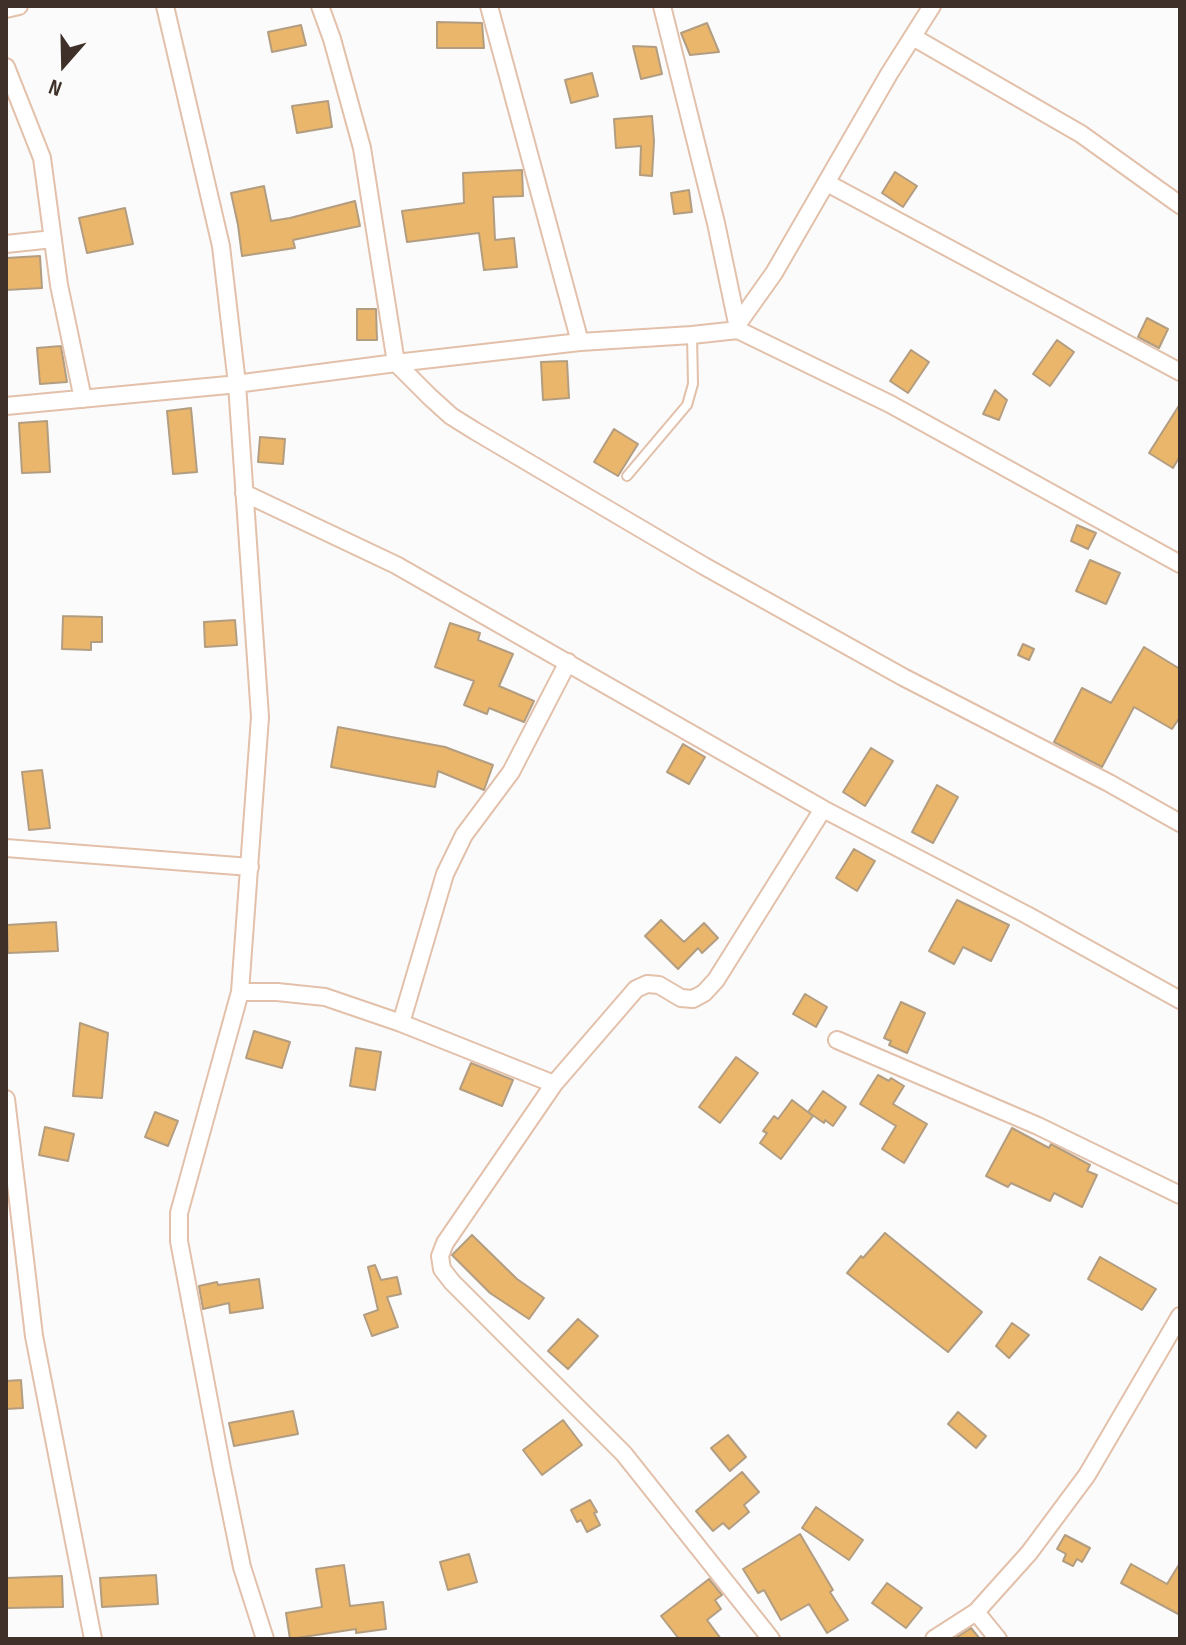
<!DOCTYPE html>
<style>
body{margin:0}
#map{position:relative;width:1186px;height:1645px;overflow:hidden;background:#fbfbfb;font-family:"Sofia Sans Condensed",sans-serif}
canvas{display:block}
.frame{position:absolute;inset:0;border:8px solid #3f3129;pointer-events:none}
.north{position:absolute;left:24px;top:24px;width:80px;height:80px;-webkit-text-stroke:6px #fbfbfb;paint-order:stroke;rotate:200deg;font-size:22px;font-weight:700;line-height:32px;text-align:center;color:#3f3129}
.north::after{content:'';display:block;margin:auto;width:28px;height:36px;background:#3f3129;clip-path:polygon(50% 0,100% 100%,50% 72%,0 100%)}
</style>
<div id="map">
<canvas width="1186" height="1645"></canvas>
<div class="frame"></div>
<div class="north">N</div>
</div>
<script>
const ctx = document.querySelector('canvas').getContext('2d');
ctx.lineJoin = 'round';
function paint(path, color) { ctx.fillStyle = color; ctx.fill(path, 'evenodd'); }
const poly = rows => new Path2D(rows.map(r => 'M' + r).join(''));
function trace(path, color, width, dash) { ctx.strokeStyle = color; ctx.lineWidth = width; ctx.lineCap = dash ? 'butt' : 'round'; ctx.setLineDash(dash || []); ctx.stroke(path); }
const building = poly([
 [437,22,482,23,484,48,437,48,437,22],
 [707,23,719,52,690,55,681,33,707,23],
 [301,25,306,45,272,52,268,32,301,25],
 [633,46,656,47,662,74,641,79,633,46],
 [592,73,598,96,571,103,565,80,592,73],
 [328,101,332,127,297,133,292,106,328,101],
 [652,116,654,141,652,176,640,175,641,146,616,148,614,119,652,116],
 [522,170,523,196,493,197,495,240,514,238,517,267,484,270,479,233,407,242,402,211,464,203,463,173,522,170],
 [895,172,917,186,903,207,882,193,895,172],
 [264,186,271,221,290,218,355,201,360,226,293,240,295,248,242,256,238,225,231,193,264,186],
 [689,190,692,212,674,214,671,193,689,190],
 [125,208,133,244,87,253,79,218,125,208],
 [40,256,42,288,6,290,6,258,40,256],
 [357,309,376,309,377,340,357,340,357,309],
 [1147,318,1168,329,1159,348,1138,337,1147,318],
 [1057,340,1074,352,1050,386,1033,374,1057,340],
 [61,346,67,382,40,384,37,348,61,346],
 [911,350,929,362,908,393,890,381,911,350],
 [567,361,569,398,543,400,541,362,567,361],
 [995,390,1007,400,999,420,983,414,995,390],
 [1180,404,1180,456,1173,468,1149,453,1180,404],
 [191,408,197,472,173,474,167,411,191,408],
 [47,421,50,472,22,473,19,423,47,421],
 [614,429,638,444,618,476,594,462,614,429],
 [260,437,285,439,283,464,258,462,260,437],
 [1077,525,1096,533,1088,549,1071,541,1077,525],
 [1090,560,1120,573,1106,604,1076,591,1090,560],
 [63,616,102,617,102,642,91,642,91,650,62,649,63,616],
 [235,620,237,645,205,647,204,622,235,620],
 [450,623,480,633,478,640,513,654,499,686,534,701,524,722,489,708,487,714,464,705,474,681,435,667,450,623],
 [1023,644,1034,649,1029,660,1018,655,1023,644],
 [1144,647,1180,669,1180,717,1172,729,1134,707,1102,767,1054,742,1082,688,1111,703,1144,647],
 [338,727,445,747,493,765,484,790,438,771,435,787,331,767,338,727],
 [683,744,705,757,689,784,667,772,683,744],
 [871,748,893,761,865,806,843,792,871,748],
 [42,770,50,828,29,830,22,772,42,770],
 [937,785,958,797,933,843,912,832,937,785],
 [854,849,875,861,857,891,836,878,854,849],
 [957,900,1009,925,991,961,963,947,954,964,929,951,957,900],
 [661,920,684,942,704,923,718,938,702,953,698,948,678,969,645,936,661,920],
 [56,922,58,951,8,953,7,925,56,922],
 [805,994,827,1007,816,1027,793,1014,805,994],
 [901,1002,925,1013,907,1053,889,1045,891,1041,884,1038,901,1002],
 [80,1023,108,1033,102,1098,73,1096,80,1023],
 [254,1031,290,1042,282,1068,246,1058,254,1031],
 [356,1048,381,1052,375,1090,350,1086,356,1048],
 [736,1057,758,1073,720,1123,699,1107,736,1057],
 [471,1063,513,1080,502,1106,460,1089,471,1063],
 [878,1075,889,1081,891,1078,904,1086,893,1104,927,1124,904,1163,882,1149,896,1126,860,1104,878,1075],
 [823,1091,846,1107,833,1126,825,1120,824,1123,808,1112,823,1091],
 [792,1100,813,1116,781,1159,760,1143,767,1133,763,1131,774,1116,778,1119,792,1100],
 [155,1112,178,1121,168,1146,145,1137,155,1112],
 [45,1127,74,1134,68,1161,39,1155,45,1127],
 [1012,1128,1049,1148,1051,1144,1090,1165,1087,1171,1097,1175,1082,1207,1054,1193,1050,1201,1011,1183,1008,1187,986,1176,1012,1128],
 [885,1233,982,1312,948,1352,847,1273,861,1256,863,1258,885,1233],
 [472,1235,517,1279,544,1298,529,1319,490,1293,452,1255,472,1235],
 [1100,1257,1156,1289,1142,1310,1088,1279,1100,1257],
 [375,1265,381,1280,397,1277,401,1294,387,1297,398,1327,372,1336,364,1315,378,1310,368,1267,375,1265],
 [259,1279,263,1308,230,1313,229,1303,203,1309,199,1286,217,1282,218,1285,259,1279],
 [578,1319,598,1336,568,1369,548,1351,578,1319],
 [1012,1323,1029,1335,1009,1358,996,1346,1012,1323],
 [21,1380,23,1408,6,1409,6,1381,21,1380],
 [293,1411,298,1434,234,1446,229,1423,293,1411],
 [958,1412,986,1436,976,1448,948,1424,958,1412],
 [563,1420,582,1445,542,1475,523,1450,563,1420],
 [728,1435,746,1457,730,1471,711,1448,728,1435],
 [742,1472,759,1492,744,1505,749,1512,729,1529,723,1523,713,1531,696,1511,742,1472],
 [590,1500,597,1512,594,1513,600,1525,587,1532,581,1520,577,1522,571,1510,590,1500],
 [816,1507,863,1540,849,1560,802,1528,816,1507],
 [800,1534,833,1590,830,1592,848,1620,827,1633,809,1604,781,1620,764,1590,758,1593,743,1569,800,1534],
 [1065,1535,1090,1548,1082,1562,1077,1559,1073,1566,1063,1561,1066,1554,1057,1549,1065,1535],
 [469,1554,477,1582,448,1590,440,1562,469,1554],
 [1180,1563,1180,1615,1121,1583,1131,1564,1167,1584,1180,1563],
 [344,1565,350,1606,383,1602,386,1629,356,1633,356,1629,290,1639,286,1613,322,1607,316,1569,344,1565],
 [156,1575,158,1604,102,1607,100,1578,156,1575],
 [62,1576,63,1607,6,1608,6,1578,62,1576],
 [709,1579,722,1595,715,1600,721,1609,707,1620,721,1639,679,1639,661,1616,709,1579],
 [887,1583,922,1608,906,1628,872,1603,887,1583],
 [971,1628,980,1639,954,1639,971,1628]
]);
const service = poly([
 [627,476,687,405,693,384,692,335]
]);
const minor = poly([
 [165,6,221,246,237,384,260,717,240,992,179,1213,179,1241,222,1469,242,1567,265,1639],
 [320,6,332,39,362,148,396,363,430,397,451,416,475,431,704,566,903,677,1109,783,1180,823],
 [489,6,580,342],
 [662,6,716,223,738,328],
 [6,9,19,6],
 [913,37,1081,134,1180,205],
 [6,67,42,158,59,285,83,399],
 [827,183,1180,372],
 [6,244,53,239],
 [737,325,774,273,889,74,932,6],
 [6,406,228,385,396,363,580,342,692,335,738,330,890,404,1180,564],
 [244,493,396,565,823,809,1027,915,1180,1000],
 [6,848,250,867],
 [240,992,277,992,325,997,401,1023,554,1084],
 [401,1023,445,874,464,835,511,772,568,662],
 [837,1040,1038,1126,1180,1195],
 [6,1099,34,1336,93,1639],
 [976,1612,998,1639],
 [771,1639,624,1454,452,1282,442,1269,440,1256,445,1243,554,1084,636,989,647,984,659,985,681,998,693,999,704,993,716,980,823,809],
 [934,1639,976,1612,1029,1553,1087,1475,1180,1316]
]);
paint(building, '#eab66b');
trace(building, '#b39d80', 2);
trace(service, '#e2c0aa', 12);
trace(minor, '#e2c0aa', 20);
trace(service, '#fff', 8);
trace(minor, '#fff', 16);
</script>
